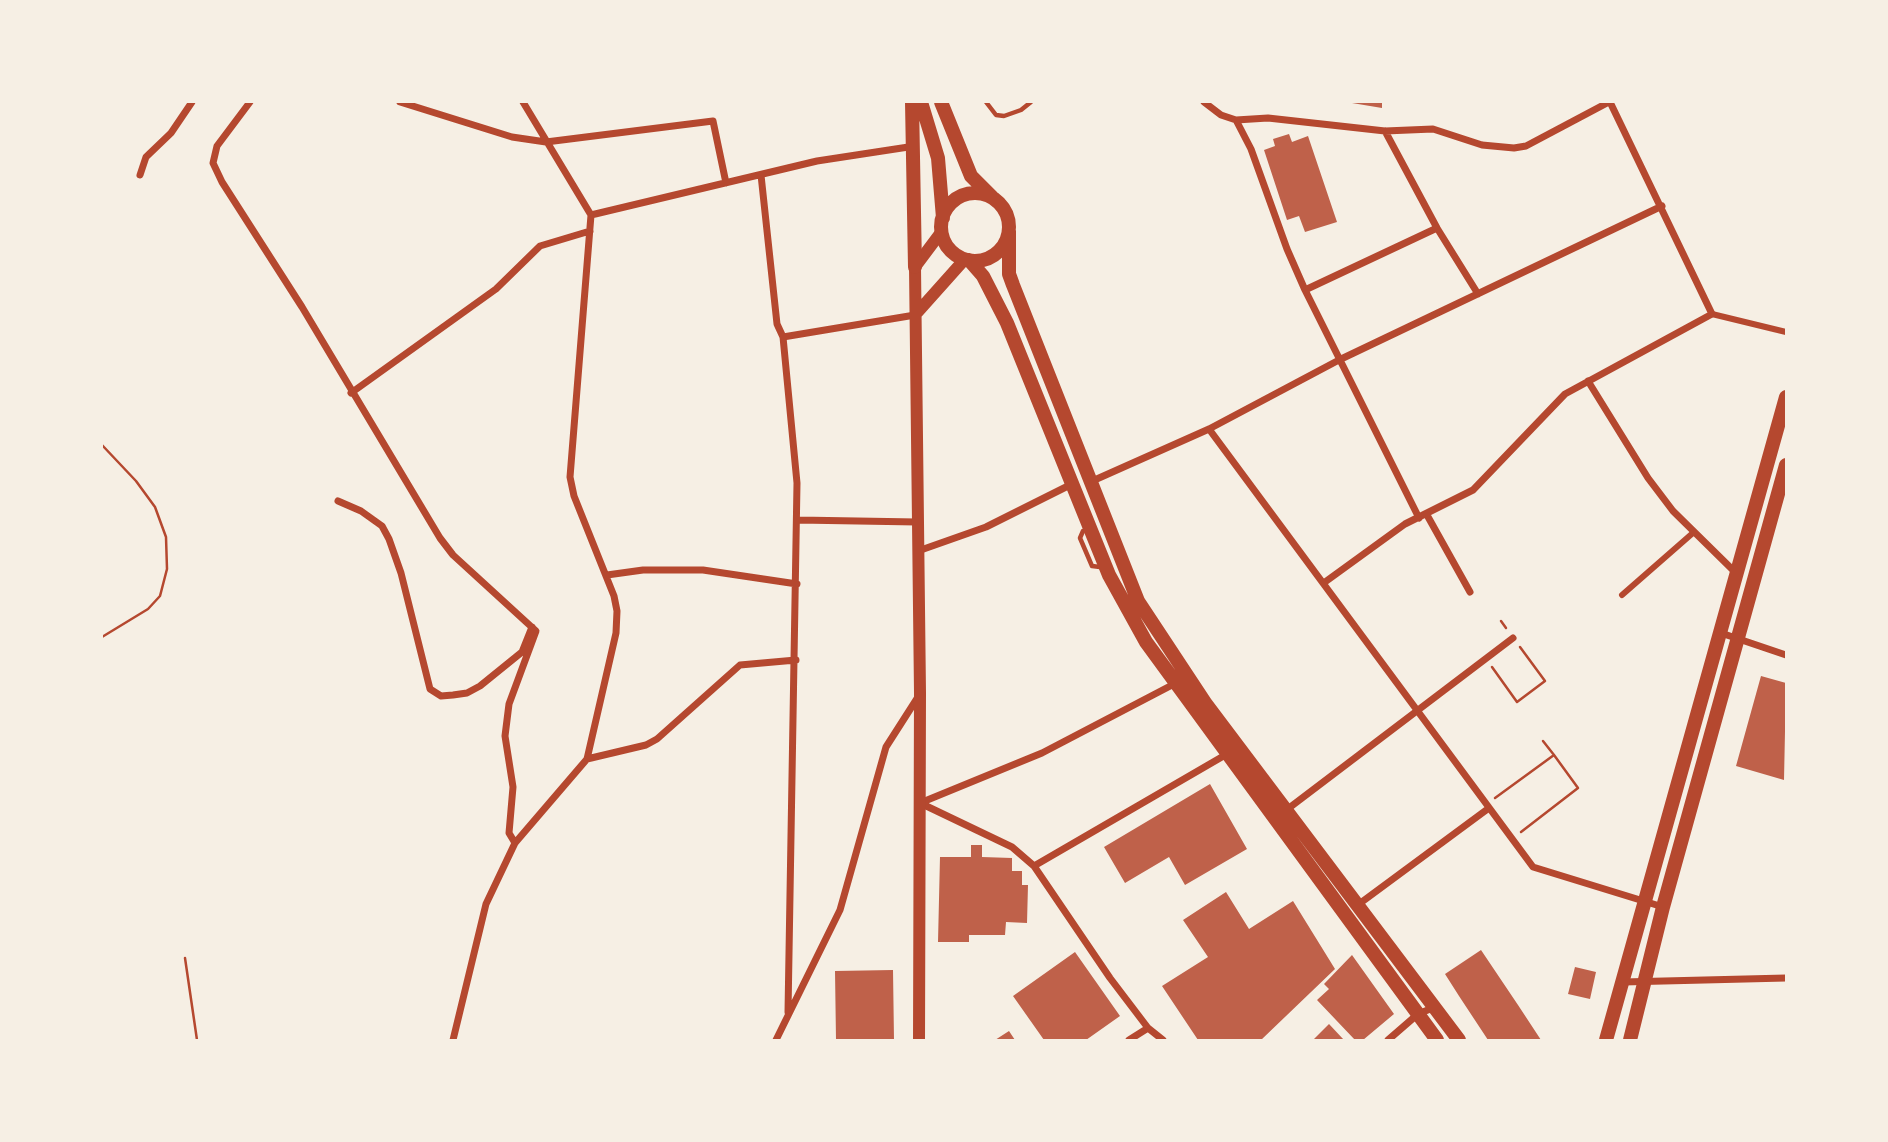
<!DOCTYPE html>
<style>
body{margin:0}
#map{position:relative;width:1888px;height:1142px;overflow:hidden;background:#f6efe4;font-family:"DM Sans",sans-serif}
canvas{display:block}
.frame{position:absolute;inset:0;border:103px solid #f6efe4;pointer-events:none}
</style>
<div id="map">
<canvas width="1888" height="1142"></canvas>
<div class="frame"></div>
</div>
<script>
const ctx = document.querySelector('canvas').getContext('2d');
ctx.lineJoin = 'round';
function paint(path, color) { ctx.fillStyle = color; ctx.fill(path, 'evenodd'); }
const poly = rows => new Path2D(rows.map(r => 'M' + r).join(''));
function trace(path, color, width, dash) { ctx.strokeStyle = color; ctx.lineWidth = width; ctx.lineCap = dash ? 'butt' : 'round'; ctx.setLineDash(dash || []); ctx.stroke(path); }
const building = poly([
 [1346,102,1382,102,1382,108],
 [1289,134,1292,142,1308,136,1337,222,1305,232,1299,216,1287,220,1264,150,1275,146,1273,139],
 [1761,676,1786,683,1784,780,1736,766],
 [1210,784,1247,849,1185,885,1169,857,1125,883,1104,847],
 [971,845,982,845,982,857,1012,858,1012,871,1022,871,1022,885,1028,885,1027,923,1006,922,1005,935,969,935,969,942,938,942,940,857,971,857],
 [1226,892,1249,929,1293,901,1335,969,1261,1040,1198,1040,1162,986,1208,957,1183,920],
 [1481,950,1518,1005,1541,1040,1488,1040,1459,996,1445,974],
 [1075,952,1120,1016,1086,1040,1044,1040,1013,996],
 [1352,955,1394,1014,1363,1040,1355,1040,1317,1000,1329,989,1324,984],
 [1575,967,1596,972,1590,999,1568,994],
 [893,970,894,1040,836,1040,835,971],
 [1329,1024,1344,1040,1313,1040],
 [1009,1031,1015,1040,995,1040]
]);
const path = poly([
 [102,445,136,481,155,507,166,537,167,569,160,596,148,609,102,637],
 [1501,621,1506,628],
 [1492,667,1517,702,1545,681,1520,647],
 [1543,741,1554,755],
 [1495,798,1554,755,1578,788,1521,832],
 [185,958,197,1040]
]);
const service = poly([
 [986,102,996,115,1004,116,1021,110,1031,102],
 [1083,531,1080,538,1092,566,1100,567]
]);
const pedestrian = poly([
 [1712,314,1786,332],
 [1622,595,1694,532]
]);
const minor = poly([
 [250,102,217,146,213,163,222,182,302,307,440,538,453,555,536,631,509,704,505,736,513,787,509,833,515,843],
 [400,102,512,137,546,142,713,121,726,183],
 [523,102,591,215],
 [1204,102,1221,115,1236,120,1251,149,1287,249,1305,290,1419,518],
 [1236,120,1268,118,1385,131,1433,129,1482,145,1514,148,1526,146,1609,102],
 [1385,131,1437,228,1478,294],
 [140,175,146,157,171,133,192,102],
 [761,175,777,324,783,337,797,483,788,1012],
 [591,215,817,161,915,146],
 [1305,290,1437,228],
 [783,337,915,315],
 [1588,381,1648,478,1673,511,1737,574],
 [351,393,496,289,540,246,590,231],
 [1209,429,1533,867,1663,907],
 [1090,482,1209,429,1339,360,1662,206],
 [338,501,361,511,382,526,389,539,401,573,430,689,441,696,453,695,467,693,480,686,522,652,532,627],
 [1427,515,1470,592],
 [798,520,917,522],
 [918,551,986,527,1072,484],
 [607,575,643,570,703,570,797,584],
 [1325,582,1405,524,1473,490,1565,394,1712,314,1610,102],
 [1721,633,1786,655],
 [587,759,646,745,657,739,740,665,796,660],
 [920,803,1012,847,1034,866,1110,978,1148,1028,1163,1040],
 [920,803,1042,753,1176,683],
 [1285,811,1513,638],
 [1034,866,1227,754],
 [1359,904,1489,808],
 [1623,982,1786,978],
 [453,1040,486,904,515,843,587,759,616,633,617,611,614,596,574,496,570,477,591,215],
 [776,1040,840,910,886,747,918,697],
 [1129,1040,1148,1028],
 [1388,1040,1418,1014,1435,1007]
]);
const secondary = poly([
 [915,315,965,259],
 [919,1040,920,693,915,267,942,231]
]);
const primary = poly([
 [912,102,915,267],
 [921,102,938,158,943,218],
 [941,102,971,176,992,197],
 '941 227a34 34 0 1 1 68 0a34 34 0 1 1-68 0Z',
 [1009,231,1009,274,1013,285,1138,601,1206,704,1459,1040],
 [969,260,983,276,1007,323,1109,575,1146,642,1437,1040],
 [1606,1040,1786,397],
 [1630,1040,1663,907,1786,465]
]);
paint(building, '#bf614a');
trace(path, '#b5482f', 2.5);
trace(service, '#b5482f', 4.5);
trace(pedestrian, '#b5482f', 6);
trace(minor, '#b5482f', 7);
trace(secondary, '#b5482f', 12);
trace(primary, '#b5482f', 14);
</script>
